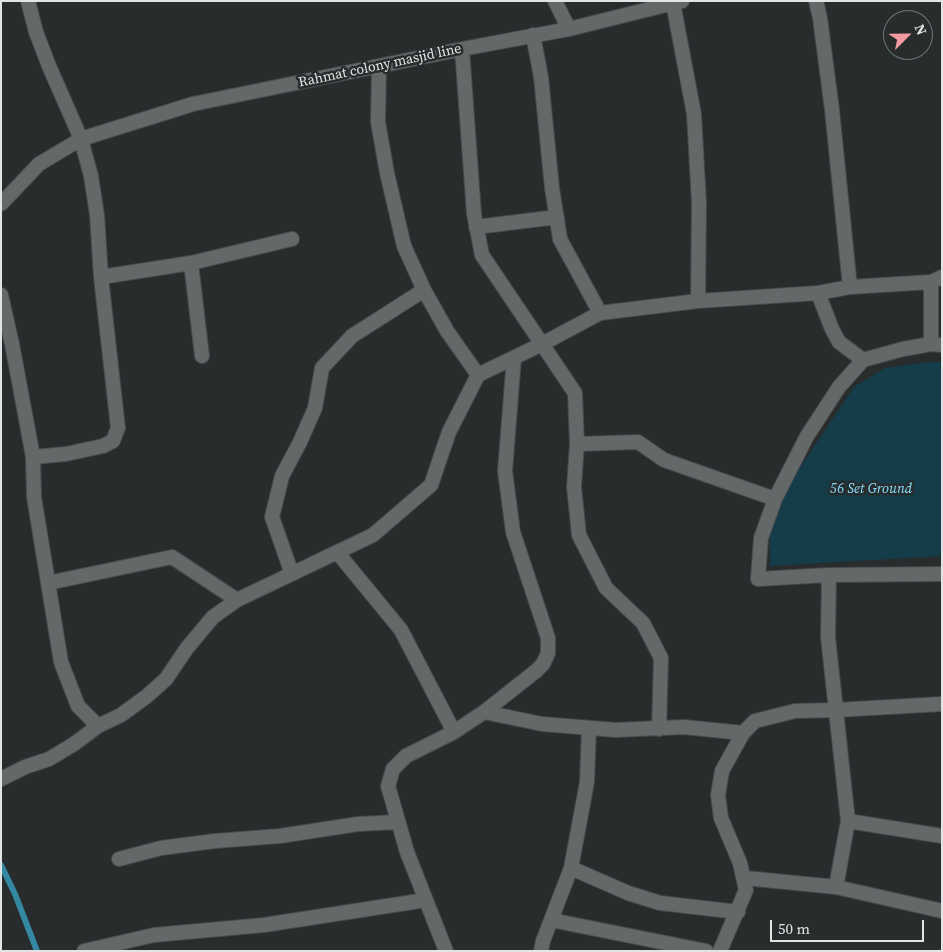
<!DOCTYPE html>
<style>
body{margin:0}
#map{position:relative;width:943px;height:952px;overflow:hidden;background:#282c2d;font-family:"Source Serif 4",serif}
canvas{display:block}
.frame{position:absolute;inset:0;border:2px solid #e2e4e5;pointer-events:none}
.north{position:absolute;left:883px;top:10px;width:50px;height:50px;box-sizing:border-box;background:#282c2d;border:1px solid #727677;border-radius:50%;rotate:67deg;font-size:14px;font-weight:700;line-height:20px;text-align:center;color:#e2e4e5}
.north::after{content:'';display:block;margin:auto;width:18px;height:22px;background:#f49aa1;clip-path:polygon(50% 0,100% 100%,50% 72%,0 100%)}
.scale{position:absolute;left:770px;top:920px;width:154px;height:22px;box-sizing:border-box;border:2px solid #e2e4e5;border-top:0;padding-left:6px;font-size:15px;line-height:18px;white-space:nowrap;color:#e2e4e5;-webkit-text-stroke:4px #282c2d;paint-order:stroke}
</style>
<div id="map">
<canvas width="943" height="952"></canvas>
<div class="frame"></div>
<div class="north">N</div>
<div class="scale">50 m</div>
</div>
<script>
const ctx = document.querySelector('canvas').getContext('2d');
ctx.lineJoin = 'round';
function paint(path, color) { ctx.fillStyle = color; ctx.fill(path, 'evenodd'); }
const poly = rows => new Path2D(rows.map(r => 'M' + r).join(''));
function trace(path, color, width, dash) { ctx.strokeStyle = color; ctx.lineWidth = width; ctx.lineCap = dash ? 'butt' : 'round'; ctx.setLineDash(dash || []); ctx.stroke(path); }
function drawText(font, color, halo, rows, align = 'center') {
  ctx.font = font + ' "Source Serif 4",serif'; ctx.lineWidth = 5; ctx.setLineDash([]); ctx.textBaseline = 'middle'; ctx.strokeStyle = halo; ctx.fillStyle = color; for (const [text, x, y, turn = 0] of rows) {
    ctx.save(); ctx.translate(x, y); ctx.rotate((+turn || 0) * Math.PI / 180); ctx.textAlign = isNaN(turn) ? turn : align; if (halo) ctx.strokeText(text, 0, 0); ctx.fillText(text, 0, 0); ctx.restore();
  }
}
const green = poly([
 [928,362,942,362,942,556,770,566,770,520,799,469,854,387,885,368]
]);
const stream = poly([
 [1,865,15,894,37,951]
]);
const minor = poly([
 [28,1,36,32,49,66,81,139,91,176,97,215,101,277,118,428,113,441,103,446,66,454,33,457],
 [555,1,569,29],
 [816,1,820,18,832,110,850,287],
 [673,3,694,114,699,203,698,301],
 [533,35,541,77,552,188,560,239,600,313],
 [462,49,474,214,482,255,575,393,577,444,574,487,579,535,606,588,643,623,661,658,659,729],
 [379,67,378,122,387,173,404,246,424,290,447,331,478,375],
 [1,204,39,164,81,139,193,104,462,49,569,29,682,1],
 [476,227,557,217],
 [191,263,202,356],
 [101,277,191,263,292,239],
 [818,293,832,329,839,342,863,360],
 [1,295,12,344,33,457,34,497,61,662,78,706,98,726],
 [931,344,931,282],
 [942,345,931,344,903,349,863,360,839,387,807,436,775,499,761,538,758,579,829,575,942,574],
 [577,444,638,442,664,460,775,499],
 [337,552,401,630,454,732],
 [292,574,272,517,282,476,300,442,315,408,322,368,352,336,424,290],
 [829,575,828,637,848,821,836,887,942,911],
 [48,583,172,557,237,600],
 [484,712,542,724,616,730,684,727,743,733],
 [1,779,25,767,49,759,74,744,98,726,121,715,147,696,166,679,187,648,213,617,237,600,373,535,431,485,449,432,478,375,542,344,600,313,698,301,818,293,850,287,931,282,942,277],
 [848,821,942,836],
 [119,859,161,848,215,841,280,836,358,824,398,822],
 [571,868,628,893,660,903,738,912],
 [745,878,836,887],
 [551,920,706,951],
 [84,951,154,935,264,925,426,900],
 [446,951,407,852,388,786,393,769,406,756,454,732,484,712,536,671,543,664,548,653,548,638,513,532,505,471,514,358],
 [541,951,543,941,571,868,587,782,589,728],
 [720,951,746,890,740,863,721,818,718,795,722,771,743,733,755,721,795,711,836,710,942,704]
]);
const streetNames = [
 ["Rahmat colony masjid line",380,66,-12]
];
const parkNames = [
 ["56 Set Ground",871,489]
];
paint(green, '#153d49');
trace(stream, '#3488a2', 6);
trace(minor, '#474a4b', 16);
trace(minor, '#636869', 14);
drawText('14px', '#e2e4e5', '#282c2d', streetNames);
drawText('italic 14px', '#87e0fe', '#282c2d', parkNames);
</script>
